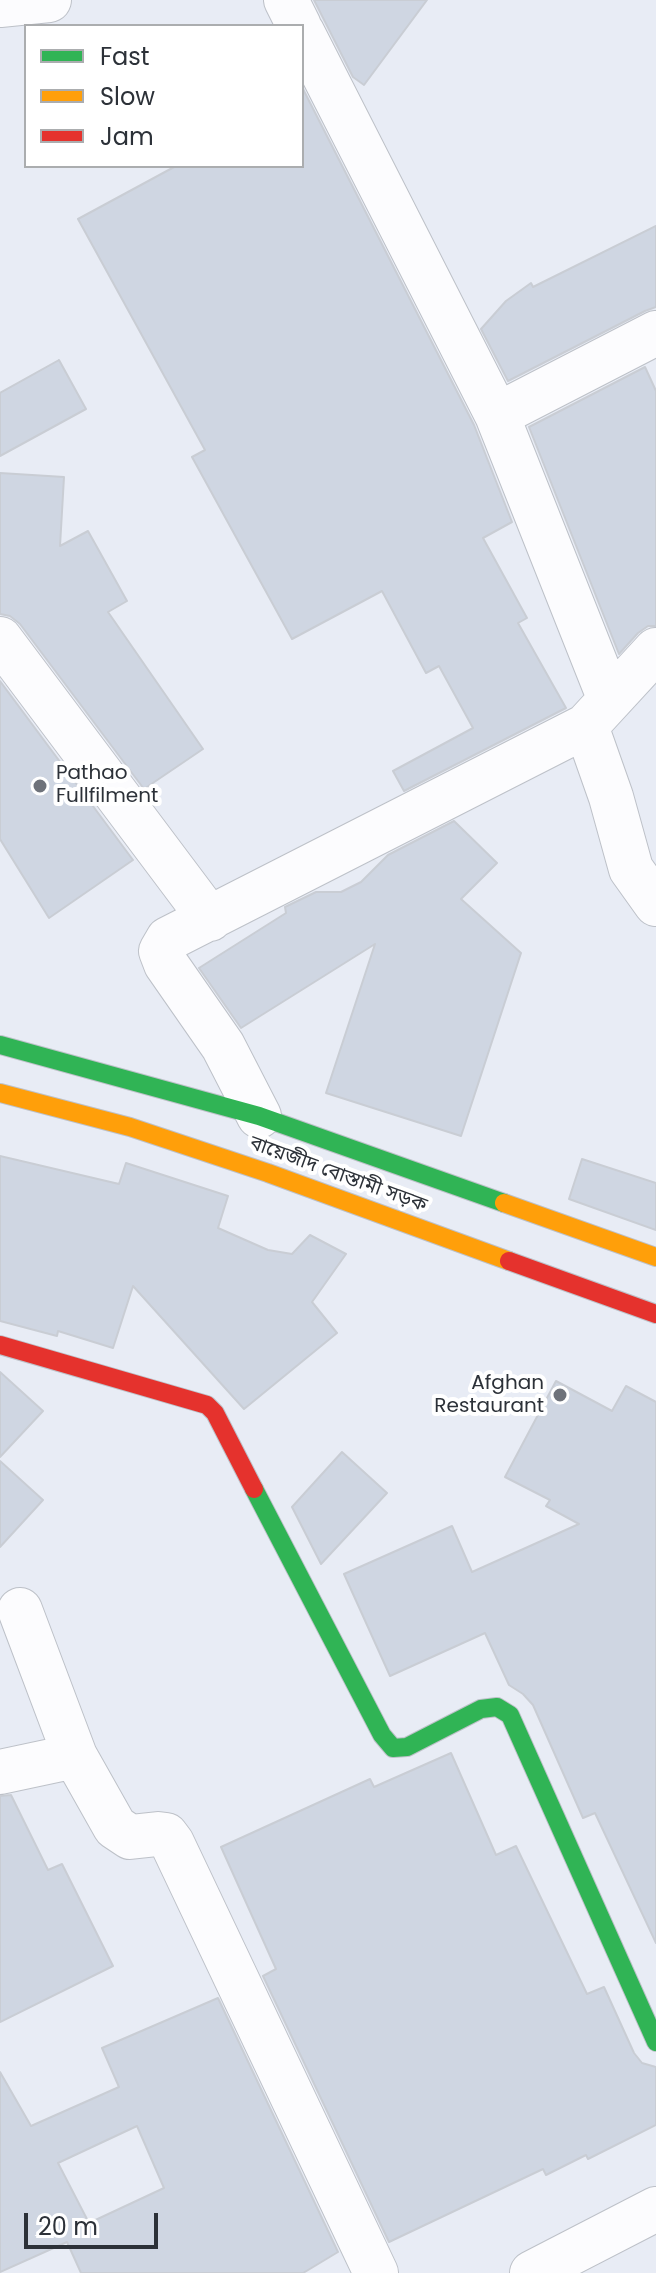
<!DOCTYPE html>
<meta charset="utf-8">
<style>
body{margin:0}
#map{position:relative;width:656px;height:2273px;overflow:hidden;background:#e8ecf5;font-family:Poppins,sans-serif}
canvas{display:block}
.legend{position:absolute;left:24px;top:24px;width:280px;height:144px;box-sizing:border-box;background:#fff;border:2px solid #abadaf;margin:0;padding:10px 14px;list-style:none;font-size:24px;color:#2c3138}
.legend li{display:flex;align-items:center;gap:16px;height:40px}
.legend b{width:40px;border:2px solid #abadaf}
.scale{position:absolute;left:24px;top:2213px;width:134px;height:36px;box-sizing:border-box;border:4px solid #2c3138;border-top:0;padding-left:10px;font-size:24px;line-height:28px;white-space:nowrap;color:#2c3138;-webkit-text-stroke:6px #fff;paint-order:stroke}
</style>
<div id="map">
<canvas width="656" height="2273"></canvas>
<ul class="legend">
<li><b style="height:10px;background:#30b455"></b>Fast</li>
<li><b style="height:10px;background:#ff9f0a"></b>Slow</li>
<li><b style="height:10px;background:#e5322d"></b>Jam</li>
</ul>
<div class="scale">20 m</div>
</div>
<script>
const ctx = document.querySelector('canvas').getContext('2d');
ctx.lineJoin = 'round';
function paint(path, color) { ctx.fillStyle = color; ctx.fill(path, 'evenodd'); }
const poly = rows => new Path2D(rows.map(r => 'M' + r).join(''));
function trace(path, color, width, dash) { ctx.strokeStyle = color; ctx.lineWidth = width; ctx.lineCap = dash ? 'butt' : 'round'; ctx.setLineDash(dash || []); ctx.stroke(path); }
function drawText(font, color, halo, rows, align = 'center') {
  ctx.font = font + ' Poppins,"Noto Sans Bengali",sans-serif'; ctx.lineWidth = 8; ctx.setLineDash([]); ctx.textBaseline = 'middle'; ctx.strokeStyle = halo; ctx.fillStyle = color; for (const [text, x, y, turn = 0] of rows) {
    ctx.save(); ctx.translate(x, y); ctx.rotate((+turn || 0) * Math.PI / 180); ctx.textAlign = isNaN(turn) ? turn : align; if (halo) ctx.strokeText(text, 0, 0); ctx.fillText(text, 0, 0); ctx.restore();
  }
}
const building = poly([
 [314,0,427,0,364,85,353,77,314,0],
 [302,87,474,425,512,522,483,538,527,618,518,623,566,708,404,791,393,771,473,728,439,666,426,673,382,591,292,639,192,457,205,450,78,219,176,166,302,166,302,87],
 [656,226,656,307,645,311,508,381,481,329,506,301,531,283,533,287,656,226],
 [59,360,86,409,0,456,0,393,59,360],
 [645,367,656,391,656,626,648,626,638,633,619,654,529,427,645,367],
 [0,473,64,477,60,546,88,531,127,601,108,612,203,749,144,789,20,624,10,616,0,614,0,473],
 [0,681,133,860,49,918,0,839,0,681],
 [454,821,497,863,461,899,521,953,461,1136,326,1093,375,944,241,1028,199,968,286,913,285,907,316,892,341,892,361,882,388,855,454,821],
 [0,1156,119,1184,126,1163,228,1196,218,1228,268,1250,292,1254,310,1235,346,1254,312,1302,337,1333,244,1409,133,1286,113,1348,58,1331,57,1336,0,1321,0,1156],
 [582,1159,656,1183,656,1230,569,1199,582,1159],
 [0,1372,43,1411,0,1457,0,1372],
 [556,1381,612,1411,626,1386,656,1402,656,1943,595,1813,583,1818,533,1705,523,1694,509,1685,485,1633,390,1676,344,1574,452,1526,472,1572,579,1524,546,1506,550,1500,505,1477,556,1381],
 [342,1452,387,1493,321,1564,292,1507,342,1452],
 [0,1461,43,1500,0,1547,0,1461],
 [451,1753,496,1855,516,1846,587,1994,604,1987,634,2053,642,2063,656,2067,656,2125,588,2159,586,2155,546,2175,543,2169,389,2242,263,1976,276,1969,221,1847,370,1779,374,1787,451,1753],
 [11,1795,48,1870,62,1864,113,1966,0,2022,0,1796,11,1795],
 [218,1998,338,2252,303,2273,81,2273,67,2242,0,2272,0,2072,31,2126,119,2087,102,2048,218,1998],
 [137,2126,164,2188,89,2223,58,2163,137,2126]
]);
const street = poly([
 [286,0,299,26],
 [0,5,49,0],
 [302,32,497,415,610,700],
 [497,415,656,333],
 [0,639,210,919],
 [656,650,586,726,611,797,631,869,656,904],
 [259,1116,223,1046,166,964,161,951,168,939,586,726],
 [20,1610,75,1756,115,1827,130,1837,158,1834,166,1835,172,1843,376,2273],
 [0,1772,75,1756],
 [532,2273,656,2209]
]);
const fast = poly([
 [0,1045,259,1116,504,1203],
 [254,1489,382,1735,393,1748,407,1747,481,1709,497,1707,510,1715,656,2042]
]);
const slow = poly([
 [0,1093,130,1127,268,1173,509,1261],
 [504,1203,656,1257]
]);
const jam = poly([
 [509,1261,656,1314],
 [0,1345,207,1405,215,1413,254,1489]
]);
const markers = [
 [40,786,8,"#6e727a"],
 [560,1395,8,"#6e727a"]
];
const poiNames = [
 ["Pathao",56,774],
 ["Fullfilment",56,797],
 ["Afghan",544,1384,"right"],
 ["Restaurant",544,1407,"right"]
];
const streetNames = [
 ["বায়েজীদ বোস্তামী সড়ক",338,1175,20]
];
paint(building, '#cfd6e2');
trace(building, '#c9cdd4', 2);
trace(street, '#bdc1c8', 46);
trace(fast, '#bdc1c8', 20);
trace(slow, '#bdc1c8', 20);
trace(jam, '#bdc1c8', 20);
trace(street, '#fcfcfe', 44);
trace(fast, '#30b455', 18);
trace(slow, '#ff9f0a', 18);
trace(jam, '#e5322d', 18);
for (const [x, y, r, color] of markers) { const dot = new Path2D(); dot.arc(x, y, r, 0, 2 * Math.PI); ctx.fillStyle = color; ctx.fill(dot); trace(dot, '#fff', 3); }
drawText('20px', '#2c3138', '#fff', poiNames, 'left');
drawText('20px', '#2c3138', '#fff', streetNames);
</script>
